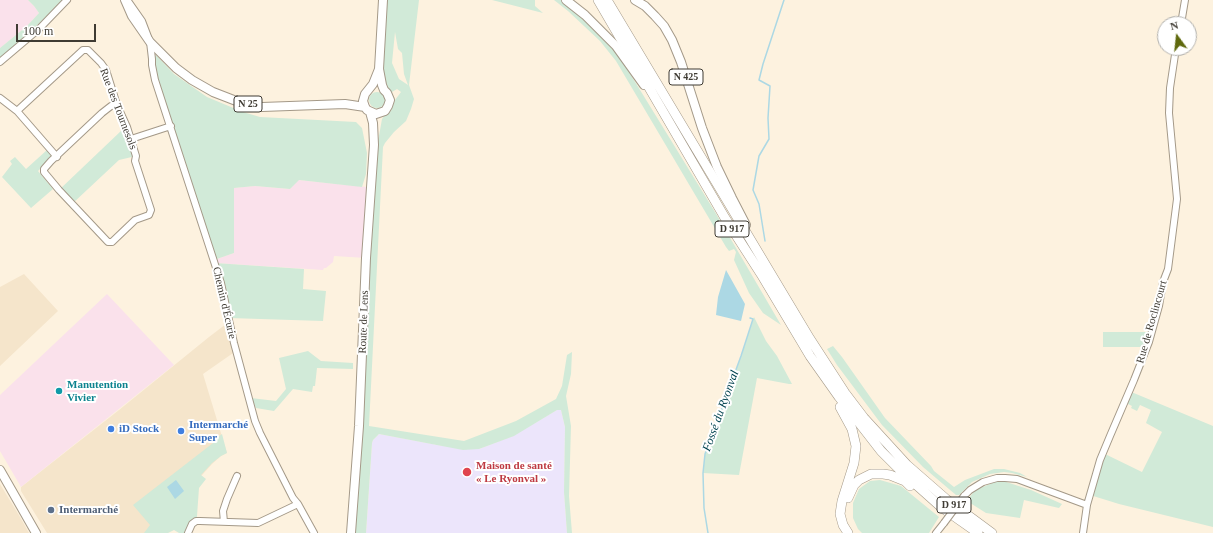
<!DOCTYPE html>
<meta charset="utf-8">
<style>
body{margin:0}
#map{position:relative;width:1213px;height:533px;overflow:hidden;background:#fdf2df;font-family:Georgia,serif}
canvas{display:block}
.north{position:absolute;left:1157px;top:16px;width:40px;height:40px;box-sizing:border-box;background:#fff;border:1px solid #b2b1ad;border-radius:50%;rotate:345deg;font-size:11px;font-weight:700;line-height:16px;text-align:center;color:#3f3b33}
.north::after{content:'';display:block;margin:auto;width:14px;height:18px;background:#5f690d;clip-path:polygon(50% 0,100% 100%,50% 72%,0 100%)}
.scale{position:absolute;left:16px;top:24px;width:80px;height:18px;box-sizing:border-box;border:2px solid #3f3b33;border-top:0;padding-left:5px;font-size:12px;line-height:14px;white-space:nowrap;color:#3f3b33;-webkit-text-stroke:3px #fff;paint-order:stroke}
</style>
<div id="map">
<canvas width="1213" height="533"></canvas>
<div class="north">N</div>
<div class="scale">100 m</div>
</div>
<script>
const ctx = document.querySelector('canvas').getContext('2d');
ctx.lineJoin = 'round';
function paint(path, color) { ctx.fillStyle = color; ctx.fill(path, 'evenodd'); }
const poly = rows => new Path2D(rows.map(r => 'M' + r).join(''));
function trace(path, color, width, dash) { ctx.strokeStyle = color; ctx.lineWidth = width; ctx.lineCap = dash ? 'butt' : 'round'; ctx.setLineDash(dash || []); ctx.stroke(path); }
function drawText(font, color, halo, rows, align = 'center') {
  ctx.font = font + ' Georgia,serif'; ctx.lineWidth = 4; ctx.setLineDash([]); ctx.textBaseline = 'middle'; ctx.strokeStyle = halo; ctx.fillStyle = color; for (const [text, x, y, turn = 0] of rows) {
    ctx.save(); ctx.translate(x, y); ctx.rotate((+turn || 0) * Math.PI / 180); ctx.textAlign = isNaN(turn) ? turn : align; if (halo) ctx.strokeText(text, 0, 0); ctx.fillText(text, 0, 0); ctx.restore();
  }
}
const built = poly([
 [24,274,58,311,0,366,0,287],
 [230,321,236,351,203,374,227,453,221,456,212,464,150,533,47,533,21,491,21,487,119,410,209,337],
 [0,484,20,517,29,533,0,533]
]);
const industrial = poly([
 [0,0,28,0,34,6,39,13,27,26,0,48],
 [298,180,367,187,369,223,366,258,334,256,333,262,326,268,324,268,323,270,215,263,214,260,234,253,234,188,255,186,290,189],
 [107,294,174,365,21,487,0,451,0,395]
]);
const medical = poly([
 [557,410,561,410,565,427,564,492,567,533,366,533,372,443,373,440,379,434,443,446,479,449,513,436]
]);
const green = poly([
 [28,0,63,0,46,17,0,59,0,48,27,26,39,13,34,6],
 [386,0,419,0,409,85,414,99,411,109,406,121,394,132,385,143,383,147,369,426,464,441,516,421,556,399,562,386,567,355,572,352,571,374,566,396,571,426,569,496,572,533,567,533,564,492,565,427,561,410,557,410,514,436,479,449,463,450,379,434,373,440,372,443,366,533,354,533,377,147,382,119,385,115,391,111,395,100,401,92,397,89,392,92,389,89,384,83,383,78,383,58],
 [395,32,398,49,402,53,404,74,408,85,399,79,392,63],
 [492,0,535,0,535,6,543,13],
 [554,0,561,0,569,6,609,44,621,59,715,212,781,325,763,313,749,293,734,260,736,252,734,249,729,251,726,247,616,61,600,41,568,11],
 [156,55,174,74,207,97,243,112,260,117,356,122,362,128,367,153,366,174,362,187,299,180,290,189,255,186,234,188,234,253,214,260,172,130,152,59],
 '369 100a8 8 0 1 1 16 0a8 8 0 1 1-16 0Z',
 [127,127,136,156,119,160,72,204,59,190,122,130],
 [47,150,51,155,50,159,38,171,53,189,31,208,2,177,12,164,10,161,15,157,26,169],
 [215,263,304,269,303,289,326,291,323,321,229,318],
 [754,317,766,341,777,356,792,384,789,384,757,378,739,475,703,473,705,454,741,356],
 [1103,332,1152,332,1147,347,1103,347],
 [833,346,842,357,885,418,931,466,934,471,954,487,965,480,994,469,1004,469,1020,473,1027,477,1012,473,1004,472,990,474,972,482,959,495,956,495,923,467,882,425,837,365,827,349],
 [308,351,321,361,353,363,353,369,317,368,315,386,313,386,312,392,293,389,274,411,256,408,251,398,276,401,286,389,279,358],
 [1129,391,1213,426,1213,527,1119,504,1090,495,1103,453,1142,472,1162,432,1146,423,1151,410,1140,405,1137,411,1131,408,1132,406,1124,402],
 [222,434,227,453,221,456,212,463,201,475,206,479,199,488,197,516,196,521,188,533,179,533,174,530,168,533,144,533,150,525,133,505,217,440,217,438],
 [880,480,901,486,939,517,929,533,862,533,858,529,853,518,853,503,859,489,870,481],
 [1000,480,1031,490,1062,504,1059,508,1024,500,1020,518,986,513,967,501,975,490]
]);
const water = poly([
 [726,270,745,304,741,321,716,315,718,297],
 [176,480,184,491,175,499,167,487]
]);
const stream = poly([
 [765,241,759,204,753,190,759,156,769,139,768,118,770,86,759,80,763,64,784,0],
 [708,533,704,508,703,473,705,454,741,356,753,319,750,318]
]);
const minor = poly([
 [128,1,142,21,150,42,152,59,152,65,155,80,221,283,234,343,255,421,260,433,293,498,298,504,314,533],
 [1181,24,1185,0],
 [0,62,39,29,67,0],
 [0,98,17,111,57,157],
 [17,111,83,50,88,50,101,63,106,70,117,105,127,127,136,156,135,161,151,210,149,215,135,220,112,242,108,242,59,190,44,172,44,169,51,161,102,113,111,106,117,105],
 [131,139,171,126],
 [964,496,970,490,983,482,997,478,1005,478,1017,479,1087,505],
 [224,522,223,511,227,499,237,476],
 [188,533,192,524,196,521,200,521,258,523,298,504],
 [936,533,944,523],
 [1083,533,1087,505,1100,460,1110,436,1134,380,1149,342,1159,306,1163,282,1168,269,1177,199,1169,113,1170,88,1176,48]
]);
const major = poly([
 [125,0,132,16,150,42,176,68,192,80,213,92,244,104,262,107,345,104,365,107],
 [566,0,585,15,616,46,644,85],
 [635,0,645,6,655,16,664,26,672,40,681,62,702,128,717,167,732,198,746,225],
 [379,69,373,84,365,94,363,101,365,107,367,110,376,114,385,111,388,106,390,100,387,93,384,90,382,85,379,69,383,0],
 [0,470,36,533],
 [351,533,359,426,366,258,374,145,373,123,370,112]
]);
const highway = poly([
 [598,0,725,218,761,274,810,356,839,397,881,451,903,473,941,507,978,533],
 [607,0,810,339,845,393,864,418,907,465,946,499,992,533],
 [840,407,852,429,856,446,854,463,842,501,840,514,843,525,848,533],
 [848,498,854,485,859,480,871,474,883,474,890,475,905,481,910,486]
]);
const minorBridge = poly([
 [944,523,964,496]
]);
const markers = [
 [59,391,4,"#0f9aa8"],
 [111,429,4,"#3f7fe0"],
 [181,431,4,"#3f7fe0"],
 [467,472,5,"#e0444e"],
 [51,510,4,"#5c6f8a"]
];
const shields = [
 [686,77,34],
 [248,104,28],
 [732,229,34],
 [954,505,34]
];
const shieldNames = [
 ["N 425",686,77],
 ["N 25",248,104],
 ["D 917",732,229],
 ["D 917",954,505]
];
const streetNames = [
 ["Rue des Tournesols",118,109,69],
 ["Chemin d'Écurie",224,303,77],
 ["Route de Lens",364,322,-88],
 ["Rue de Roclincourt",1152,322,-74]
];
const cultureNames = [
 ["Manutention",67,385],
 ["Vivier",67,398]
];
const shopNames = [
 ["Intermarché",189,425],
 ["Super",189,438],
 ["iD Stock",119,429]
];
const healthNames = [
 ["Maison de santé",476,466],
 ["« Le Ryonval »",476,479]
];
const serviceNames = [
 ["Intermarché",59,510]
];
const waterNames = [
 ["Fossé du Ryonval",721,411,-70]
];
paint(built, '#f5e5cb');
paint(industrial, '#fae1eb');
paint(medical, '#ece5fb');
paint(green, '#d1ead8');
paint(water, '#acd8e4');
trace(stream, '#acd8e4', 1.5);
trace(minor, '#a49988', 8);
trace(major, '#a49988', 10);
trace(highway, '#a49988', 10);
trace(minor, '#fff', 6);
trace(major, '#fff', 8);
trace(highway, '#fff', 9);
trace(minorBridge, '#a49988', 8, []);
trace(minorBridge, '#fff', 6);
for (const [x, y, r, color] of markers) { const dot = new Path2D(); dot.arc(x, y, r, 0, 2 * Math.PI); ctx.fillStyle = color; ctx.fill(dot); trace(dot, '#fff', 1.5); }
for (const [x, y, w] of shields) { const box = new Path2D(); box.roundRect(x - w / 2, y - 8, w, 16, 3); ctx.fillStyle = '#fff'; ctx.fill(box); trace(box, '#3f3b33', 1); }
drawText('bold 10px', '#3f3b33', null, shieldNames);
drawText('11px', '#3f3b33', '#fff', streetNames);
drawText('bold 11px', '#0d838f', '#fff', cultureNames, 'left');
drawText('bold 11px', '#366cbe', '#fff', shopNames, 'left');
drawText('bold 11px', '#be3a42', '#fff', healthNames, 'left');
drawText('bold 11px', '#4e5e75', '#fff', serviceNames, 'left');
drawText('italic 12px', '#00424f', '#fff', waterNames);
</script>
